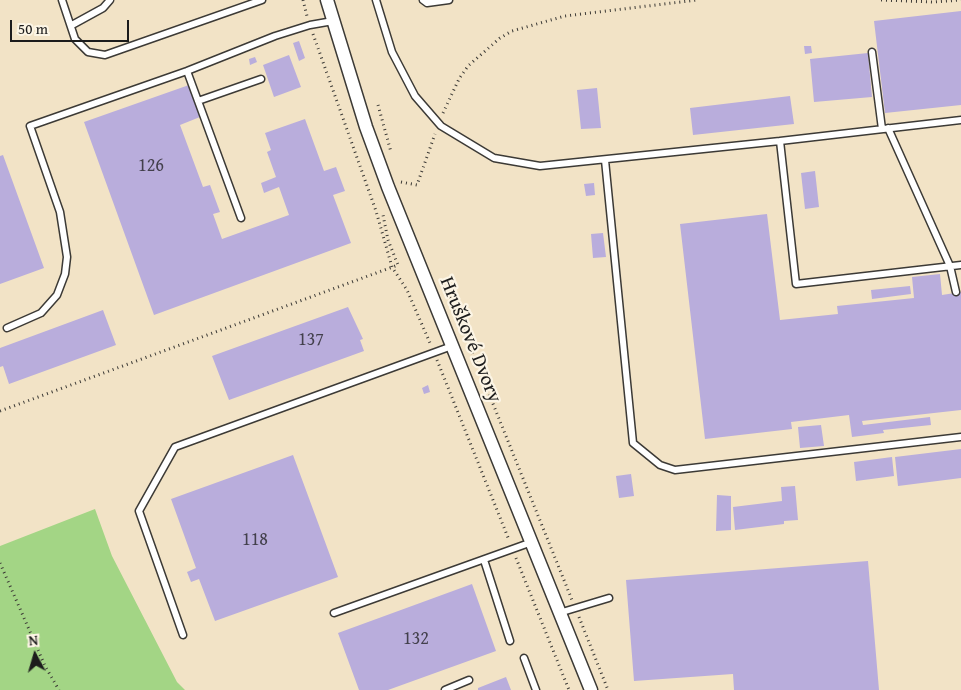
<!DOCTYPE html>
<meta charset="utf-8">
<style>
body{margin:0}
#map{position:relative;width:961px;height:690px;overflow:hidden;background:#f2e3c6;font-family:"Gentium Book Plus",serif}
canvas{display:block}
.north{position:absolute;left:10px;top:630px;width:50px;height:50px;-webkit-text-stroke:4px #fcf5e5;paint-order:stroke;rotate:354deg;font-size:14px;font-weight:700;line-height:20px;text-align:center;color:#1c1c1c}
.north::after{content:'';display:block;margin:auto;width:18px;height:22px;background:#1c1c1c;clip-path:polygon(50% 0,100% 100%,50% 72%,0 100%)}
.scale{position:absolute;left:10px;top:20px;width:119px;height:22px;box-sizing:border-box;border:2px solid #1c1c1c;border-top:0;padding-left:6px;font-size:15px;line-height:18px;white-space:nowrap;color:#1c1c1c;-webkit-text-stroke:4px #fcf5e5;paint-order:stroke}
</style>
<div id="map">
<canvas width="961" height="690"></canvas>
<div class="north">N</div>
<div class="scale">50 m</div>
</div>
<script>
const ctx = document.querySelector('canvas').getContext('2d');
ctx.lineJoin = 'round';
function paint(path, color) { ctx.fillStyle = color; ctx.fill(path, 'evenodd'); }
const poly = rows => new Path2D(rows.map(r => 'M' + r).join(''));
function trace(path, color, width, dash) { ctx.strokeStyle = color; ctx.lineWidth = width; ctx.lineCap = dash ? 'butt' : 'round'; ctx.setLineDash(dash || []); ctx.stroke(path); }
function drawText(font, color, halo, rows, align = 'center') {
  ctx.font = font + ' "Gentium Book Plus",serif'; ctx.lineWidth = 4.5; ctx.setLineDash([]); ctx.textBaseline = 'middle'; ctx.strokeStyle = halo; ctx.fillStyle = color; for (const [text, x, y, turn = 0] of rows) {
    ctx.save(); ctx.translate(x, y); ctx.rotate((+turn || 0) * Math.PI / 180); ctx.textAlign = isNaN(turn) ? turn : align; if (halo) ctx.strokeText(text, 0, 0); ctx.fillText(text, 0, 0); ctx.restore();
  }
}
const green = poly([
 [95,509,112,556,177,682,185,690,0,690,0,546]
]);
const building = poly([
 [961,11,961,105,885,113,874,21],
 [299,41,305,58,299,61,293,43],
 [804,46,811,46,812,53,805,54],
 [868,53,872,97,814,102,810,59],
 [289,55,301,87,274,97,263,65],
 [255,57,257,62,250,65,249,59],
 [189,85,200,117,180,125,203,187,210,185,220,212,213,214,222,239,289,215,279,187,264,193,261,183,276,177,267,152,271,150,265,133,305,119,324,171,336,167,345,191,333,195,351,243,154,315,84,122],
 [597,88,601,128,581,129,577,90],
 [790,96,794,124,693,135,690,108],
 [3,155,44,268,0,284,0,156],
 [815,171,819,207,805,209,801,173],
 [594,183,595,195,586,196,584,184],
 [767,214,780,320,838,314,837,306,914,298,912,277,940,274,942,295,961,292,961,410,862,421,863,425,930,417,931,425,883,430,884,433,852,437,849,415,791,422,792,429,705,439,680,224],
 [603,233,606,257,593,258,591,234],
 [910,286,911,294,872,299,871,290],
 [348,307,363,339,360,340,364,351,229,400,212,356],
 [103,310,116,345,9,384,3,366,0,367,0,348],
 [428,385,430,392,424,394,422,388],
 [821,425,824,446,800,448,798,427],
 [961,449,961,478,898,486,895,457],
 [293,455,338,577,215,621,199,579,191,582,187,572,196,568,171,499],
 [892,457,894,476,856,481,854,462],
 [631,474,634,496,619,498,616,476],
 [795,486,798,520,784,521,784,524,735,530,733,507,782,501,781,487],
 [717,495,731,496,731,530,716,531],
 [868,561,879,690,734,690,733,674,634,681,626,580],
 [472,584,496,651,388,690,359,690,338,633],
 [506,677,511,690,478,690,478,688]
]);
const path = poly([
 [303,0,307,16],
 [881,0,933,2,961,0],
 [313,34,376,211,392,267,407,290,430,343],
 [378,105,391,152],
 [443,113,459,79,468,66,500,38,512,31,565,16,697,0],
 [401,182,417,185,435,134],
 [450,297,572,600],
 [437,360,509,540],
 [0,411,398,265,388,240,383,215],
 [516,558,569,690],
 [0,563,45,666,59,690],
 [579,617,608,690]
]);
const lane = poly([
 [62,0,75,39,88,52,105,55,262,0],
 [376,0,392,52,415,96,441,126,494,158,540,166,780,141,796,284,961,265],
 [423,0,427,3,449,0],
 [72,25,103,8,110,0],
 [872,52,882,129],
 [187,71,241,218],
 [198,101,261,79],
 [888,128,950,266,956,292],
 [780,141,961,120],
 [605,160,633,443,660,465,675,470,961,437],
 [7,328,41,313,57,295,65,274,67,257,60,212,30,126,187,71,275,36,310,25,333,21],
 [484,560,510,641],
 [334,613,532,542],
 [559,613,609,598],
 [183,635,139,511,175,447,452,346],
 [524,658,536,690],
 [445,690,469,680]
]);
const street = poly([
 [327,0,366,127,388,187,591,690]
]);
const numberNames = [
 ["126",151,166],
 ["137",311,340],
 ["118",255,540],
 ["132",416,639]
];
const streetNames = [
 ["Hruškové Dvory",470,340,68]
];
paint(green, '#a3d585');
paint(building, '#b9addc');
trace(lane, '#3c3a36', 9);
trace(street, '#3c3a36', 15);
trace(path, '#3c3a36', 3, [1, 4]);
trace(lane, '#fff', 6);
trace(street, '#fff', 12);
drawText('18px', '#43404c', null, numberNames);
drawText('20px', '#1c1c1c', '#fcf5e5', streetNames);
</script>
